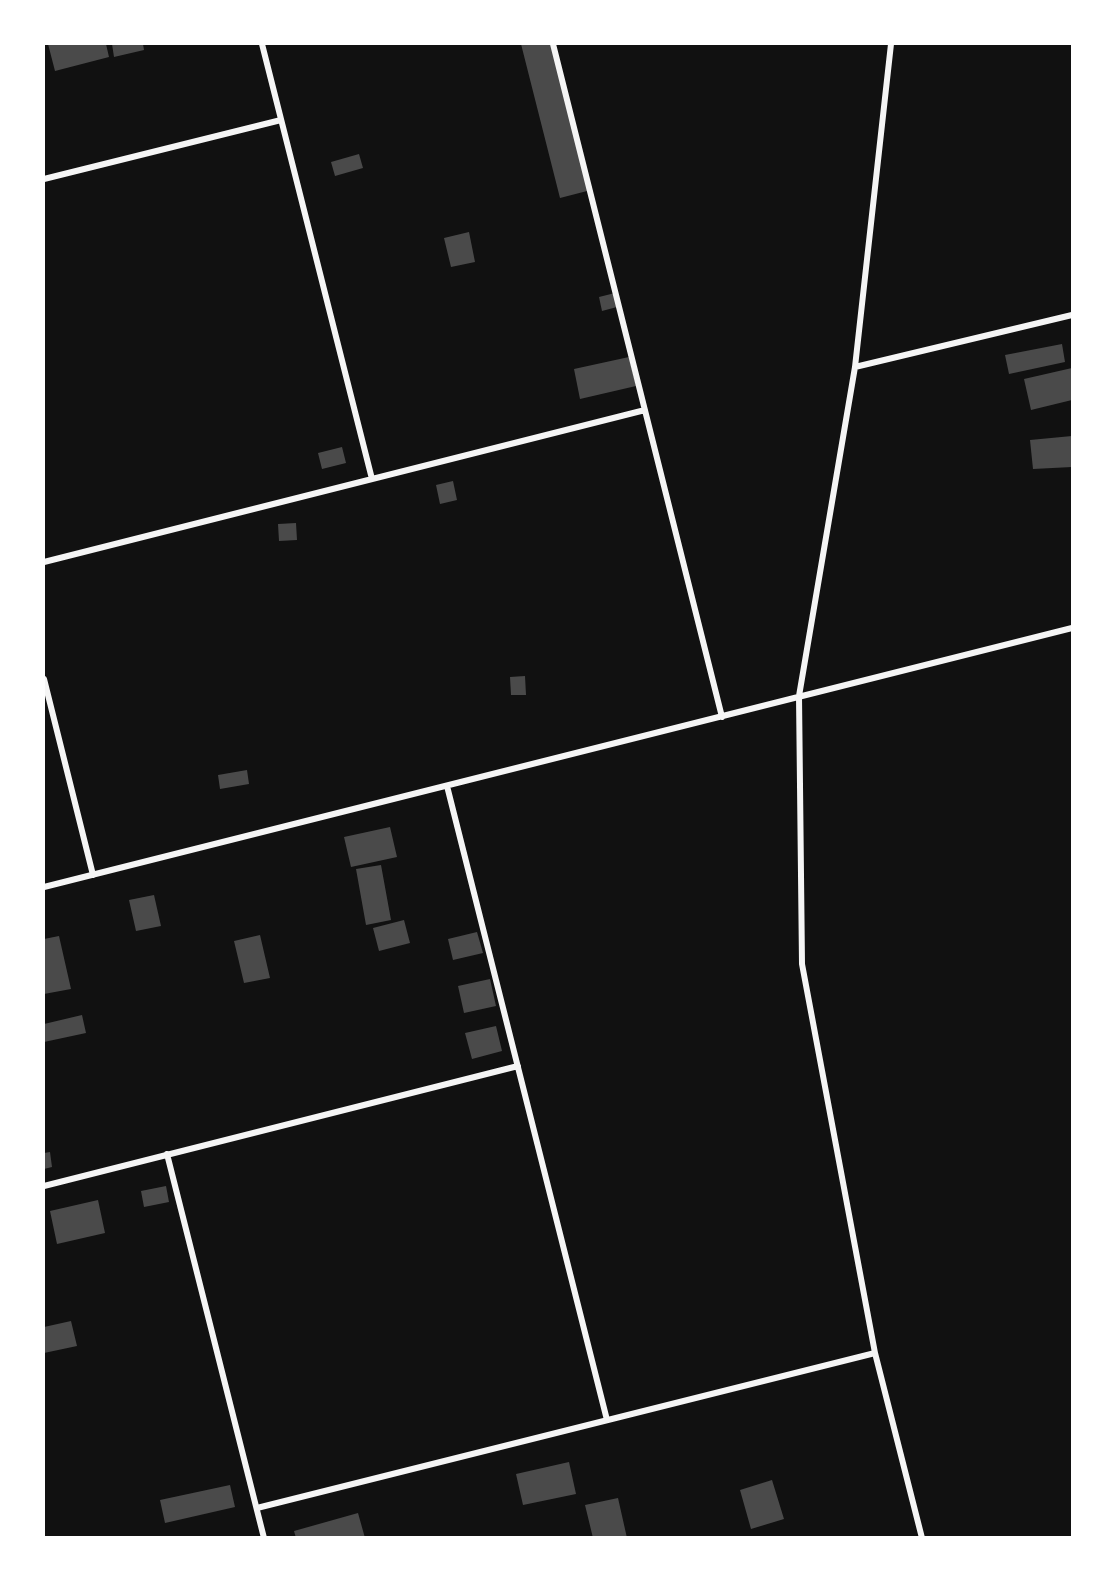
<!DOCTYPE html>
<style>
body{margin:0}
#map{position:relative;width:1116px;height:1581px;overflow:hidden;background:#111;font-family:"Public Sans",sans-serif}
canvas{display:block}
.frame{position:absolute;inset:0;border:45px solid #fff;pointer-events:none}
</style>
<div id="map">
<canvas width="1116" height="1581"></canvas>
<div class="frame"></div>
</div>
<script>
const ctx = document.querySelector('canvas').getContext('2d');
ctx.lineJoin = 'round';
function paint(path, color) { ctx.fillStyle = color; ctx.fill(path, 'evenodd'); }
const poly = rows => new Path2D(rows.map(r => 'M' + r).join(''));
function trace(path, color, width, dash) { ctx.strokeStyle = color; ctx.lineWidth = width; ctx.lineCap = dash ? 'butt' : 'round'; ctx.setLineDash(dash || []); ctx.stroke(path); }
const building = poly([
 [48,44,106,44,109,57,55,71],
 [112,44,143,44,144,50,114,57],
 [521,44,553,44,591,190,560,198],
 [359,154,363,168,335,176,331,162],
 [469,232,475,262,451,267,444,238],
 [615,293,617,307,602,311,599,297],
 [1062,344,1065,362,1009,374,1005,355],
 [629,357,636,386,580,399,574,369],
 [1072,368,1072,400,1031,410,1024,379],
 [1072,436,1072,467,1033,469,1030,440],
 [342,447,346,463,322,469,318,453],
 [453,481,457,500,440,504,436,485],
 [296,523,297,540,279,541,278,524],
 [525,676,526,695,511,695,510,677],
 [247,770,249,784,220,789,218,775],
 [390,827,397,857,351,867,344,837],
 [381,865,391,920,366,925,356,869],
 [154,895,161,926,136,931,129,900],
 [404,920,410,943,379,951,373,928],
 [477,932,483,953,453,960,448,939],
 [260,935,270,978,244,983,234,941],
 [59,936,71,989,44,994,44,939],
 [490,979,496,1006,464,1013,458,986],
 [82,1015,86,1033,44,1042,44,1024],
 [496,1026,502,1051,472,1059,465,1033],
 [50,1152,52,1167,44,1169,44,1153],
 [166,1186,169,1202,144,1207,141,1191],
 [98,1200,105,1233,57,1244,50,1211],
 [71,1321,77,1346,44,1353,44,1327],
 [569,1462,576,1494,523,1505,516,1474],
 [772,1480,784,1519,751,1529,740,1490],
 [230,1485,235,1507,165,1523,160,1500],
 [618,1498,627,1538,593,1538,585,1505],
 [358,1513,365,1538,296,1538,294,1531]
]);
const minor = poly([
 [262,44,372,479],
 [553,44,722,717],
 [891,44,855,367,799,696,802,964,875,1353,922,1538],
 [44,179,281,120],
 [855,367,1072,315],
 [44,562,645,410],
 [44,679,93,875],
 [447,786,607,1420],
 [44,887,1072,628],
 [167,1154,264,1538],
 [44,1186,518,1066],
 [257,1508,875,1353]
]);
paint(building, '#4a4a4a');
trace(minor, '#f5f5f5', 6);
</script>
